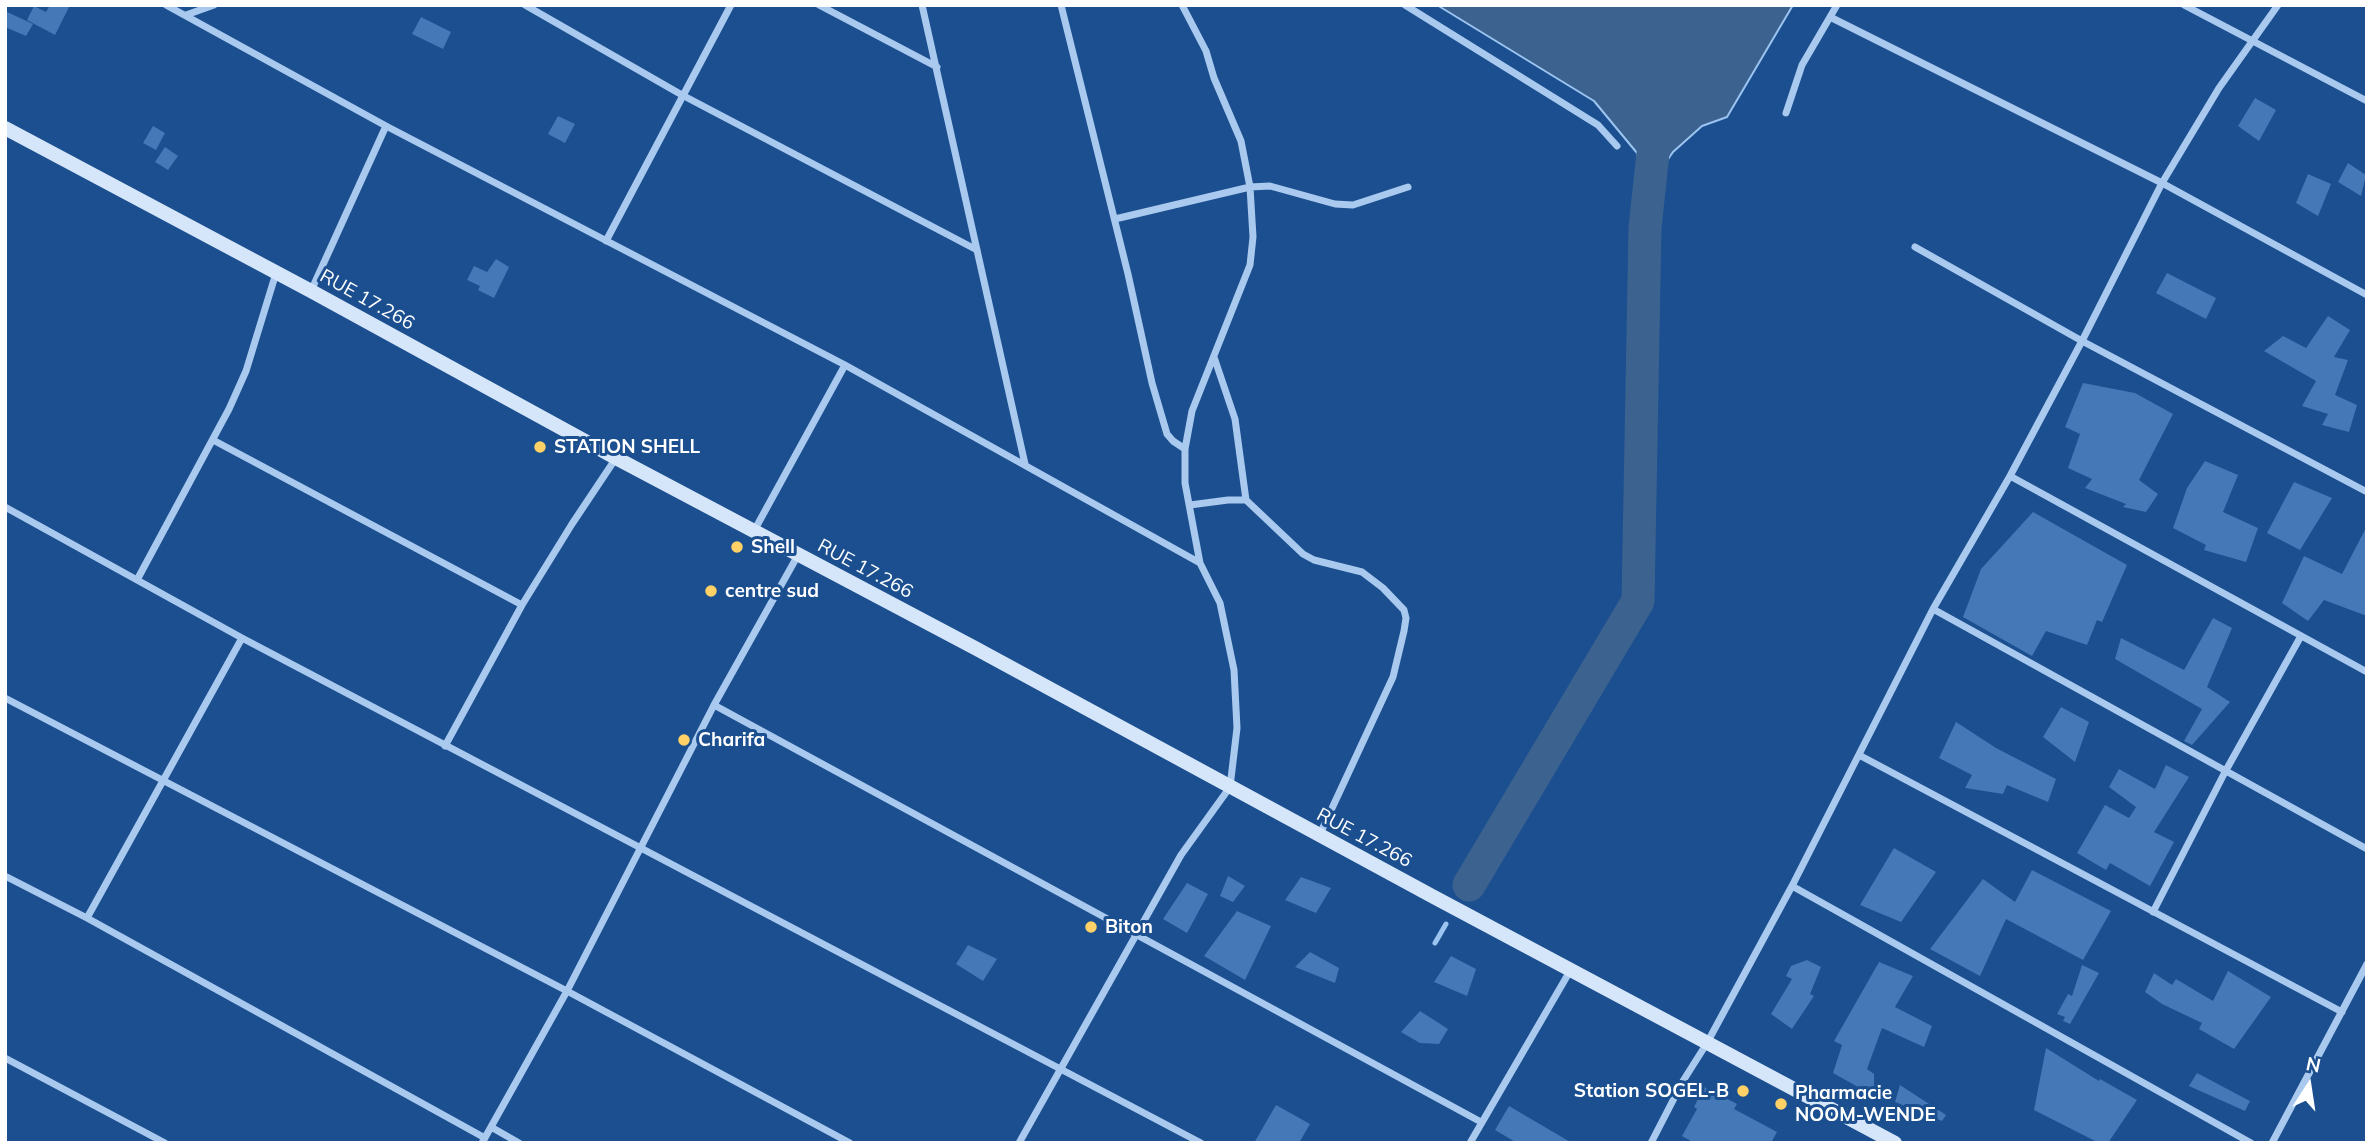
<!DOCTYPE html>
<style>
body{margin:0}
#map{position:relative;width:2372px;height:1148px;overflow:hidden;background:#1b4f8f;font-family:Mulish,sans-serif}
canvas{display:block}
.frame{position:absolute;inset:0;border:7px solid #fff;pointer-events:none}
.north{position:absolute;left:2274px;top:1050px;width:70px;height:70px;-webkit-text-stroke:5px #1b4f8f;paint-order:stroke;rotate:12deg;font-size:19px;font-weight:700;line-height:28px;text-align:center;color:#fff}
.north::after{content:'';display:block;margin:auto;width:24px;height:32px;background:#fff;clip-path:polygon(50% 0,100% 100%,50% 72%,0 100%)}
</style>
<div id="map">
<canvas width="2372" height="1148"></canvas>
<div class="frame"></div>
<div class="north">N</div>
</div>
<script>
const ctx = document.querySelector('canvas').getContext('2d');
ctx.lineJoin = 'round';
function paint(path, color) { ctx.fillStyle = color; ctx.fill(path, 'evenodd'); }
const poly = rows => new Path2D(rows.map(r => 'M' + r).join(''));
function trace(path, color, width, dash) { ctx.strokeStyle = color; ctx.lineWidth = width; ctx.lineCap = dash ? 'butt' : 'round'; ctx.setLineDash(dash || []); ctx.stroke(path); }
function drawText(font, color, halo, rows, align = 'center') {
  ctx.font = font + ' Mulish,sans-serif'; ctx.lineWidth = 6; ctx.setLineDash([]); ctx.textBaseline = 'middle'; ctx.strokeStyle = halo; ctx.fillStyle = color; for (const [text, x, y, turn = 0] of rows) {
    ctx.save(); ctx.translate(x, y); ctx.rotate((+turn || 0) * Math.PI / 180); ctx.textAlign = isNaN(turn) ? turn : align; if (halo) ctx.strokeText(text, 0, 0); ctx.fillText(text, 0, 0); ctx.restore();
  }
}
const water = poly([
 [1437,5,1793,5,1727,117,1702,126,1673,152,1660,171,1640,169,1637,153,1594,101,1437,5]
]);
const stream = poly([
 [1435,943,1446,924]
]);
const river = poly([
 [1469,885,1638,601,1645,227,1656,126]
]);
const building = poly([
 [50,5,70,5,55,35,27,20,34,6,46,12],
 [5,11,33,24,26,36,5,27],
 [421,17,451,32,443,49,412,34],
 [2255,98,2276,110,2259,141,2238,126],
 [558,116,575,124,565,143,548,134],
 [153,126,165,133,156,150,143,143],
 [165,147,178,156,168,170,155,162],
 [2348,163,2366,175,2361,196,2338,182],
 [2308,174,2331,184,2318,216,2296,203],
 [496,259,509,267,494,298,478,290,480,286,467,280,474,266,487,272],
 [2167,273,2216,298,2206,319,2156,293],
 [2328,316,2350,330,2334,357,2348,360,2335,395,2357,405,2349,432,2322,425,2328,414,2302,406,2316,381,2264,351,2283,336,2306,348],
 [2083,383,2135,393,2173,414,2139,480,2158,494,2146,512,2123,507,2126,504,2085,488,2092,479,2068,468,2080,434,2065,427],
 [2205,461,2238,475,2223,512,2258,528,2246,562,2204,550,2206,545,2173,528,2187,488],
 [2294,482,2332,498,2300,550,2267,533],
 [2033,512,2127,565,2102,622,2097,620,2087,645,2046,631,2032,656,1963,617,1981,569],
 [2367,526,2367,616,2324,600,2308,621,2282,603,2304,556,2342,574],
 [2213,618,2232,628,2207,687,2230,702,2192,745,2184,741,2202,709,2115,659,2121,638,2184,670],
 [2061,707,2089,722,2075,762,2043,737],
 [1956,722,1996,748,2056,779,2048,802,2007,785,2003,794,1965,788,1972,775,1939,758],
 [2166,765,2189,777,2154,832,2174,842,2150,886,2110,863,2106,870,2077,853,2105,805,2129,818,2136,807,2109,787,2119,769,2155,789],
 [1894,848,1936,872,1901,922,1860,905],
 [2032,870,2111,911,2083,960,2006,919,1980,976,1930,949,1983,879,2015,902],
 [1228,876,1245,886,1233,902,1220,896],
 [1301,877,1331,888,1316,913,1285,900],
 [1187,883,1208,894,1187,933,1163,919],
 [1237,911,1271,926,1245,980,1204,956],
 [968,945,997,959,983,981,956,964],
 [1310,952,1339,968,1335,983,1295,967],
 [1451,956,1476,969,1467,996,1434,982],
 [1807,960,1821,967,1810,994,1814,996,1792,1029,1771,1014,1792,979,1786,976,1791,966],
 [1879,962,1913,976,1895,1007,1932,1026,1924,1047,1882,1028,1867,1069,1874,1074,1874,1096,1833,1073,1842,1045,1834,1041],
 [2082,965,2099,973,2070,1024,2063,1021,2065,1017,2057,1014,2068,994,2072,996],
 [2228,971,2271,997,2234,1049,2199,1029,2202,1023,2162,1004,2145,992,2154,973,2172,985,2176,979,2213,1001],
 [1420,1011,1448,1029,1439,1044,1420,1043,1401,1032],
 [2046,1048,2099,1081,2100,1079,2137,1100,2108,1143,2099,1143,2034,1110],
 [2197,1073,2250,1101,2245,1111,2189,1086],
 [1900,1085,1946,1115,1942,1121,1895,1102],
 [1704,1087,1737,1104,1734,1109,1777,1132,1771,1143,1694,1143,1682,1136,1697,1109,1694,1107],
 [1276,1105,1310,1124,1299,1143,1254,1143],
 [1509,1106,1572,1143,1517,1143,1495,1130]
]);
const minor = poly([
 [166,5,386,126,845,365,1200,563,1220,603,1234,670,1237,728,1230,787,1181,855,1019,1143],
 [525,5,682,95,977,250],
 [819,5,937,67],
 [922,5,1025,464],
 [1061,5,1128,274,1152,383,1167,434,1173,441,1185,449],
 [1182,5,1206,51,1214,78,1241,141,1250,187,1253,237,1250,265,1192,411,1185,449,1185,483,1200,563],
 [1405,5,1598,125,1617,146],
 [2184,5,2367,101],
 [186,15,214,5],
 [1830,17,2162,183,2367,295],
 [1786,113,1802,65,1837,5],
 [1115,219,1250,187,1270,186,1335,204,1353,205,1408,187],
 [606,241,731,5],
 [1915,247,2082,341,2367,492],
 [311,291,386,126],
 [1214,357,1235,419,1246,500],
 [213,440,522,605],
 [2010,476,2367,672],
 [1190,505,1228,500,1246,500,1303,554,1314,560,1362,572,1383,588,1404,610,1406,618,1404,631,1393,677,1320,834],
 [5,507,242,638,1201,1143],
 [754,531,845,365],
 [137,580,229,409,246,371,276,273],
 [1933,609,2367,849],
 [5,698,567,991,850,1143],
 [714,705,1481,1122],
 [445,746,522,605,572,524,616,458],
 [1859,755,2342,1012],
 [5,876,87,918,485,1138],
 [1792,886,2251,1143],
 [2153,912,2225,772,2301,636],
 [87,918,242,638],
 [5,1058,165,1143],
 [491,1127,519,1143],
 [482,1143,567,991,714,705,798,555],
 [1470,1143,1570,971],
 [1651,1143,1683,1081,1707,1043,1792,886,1933,609,2010,476,2082,341,2162,183,2219,88,2278,5],
 [2272,1143,2367,964]
]);
const secondary = poly([
 [5,128,311,291,616,458,975,648,1432,896,1895,1143]
]);
const markers = [
 [540,447,7,"#ffd166"],
 [737,547,7,"#ffd166"],
 [711,591,7,"#ffd166"],
 [684,740,7,"#ffd166"],
 [1091,927,7,"#ffd166"],
 [1743,1091,7,"#ffd166"],
 [1781,1104,7,"#ffd166"]
];
const streetNames = [
 ["RUE 17.266",367,300,29],
 ["RUE 17.266",865,569,28],
 ["RUE 17.266",1364,838,28]
];
const poiNames = [
 ["STATION SHELL",554,447],
 ["Shell",751,547],
 ["centre sud",725,591],
 ["Charifa",698,740],
 ["Biton",1105,927],
 ["Station SOGEL-B",1729,1091,"right"],
 ["Pharmacie",1795,1093],
 ["NOOM-WENDE",1795,1115]
];
paint(water, '#3c6290');
trace(water, '#9cc4f0', 2);
trace(stream, '#9cc4f0', 5);
trace(river, '#3c6290', 33);
paint(building, '#4478b7');
trace(minor, '#a9c9ee', 7);
trace(secondary, '#d6e6fa', 14);
for (const [x, y, r, color] of markers) { const dot = new Path2D(); dot.arc(x, y, r, 0, 2 * Math.PI); ctx.fillStyle = color; ctx.fill(dot); trace(dot, '#1b4f8f', 2.5); }
drawText('19px', '#fff', '#1b4f8f', streetNames);
drawText('bold 19px', '#fff', '#1b4f8f', poiNames, 'left');
</script>
